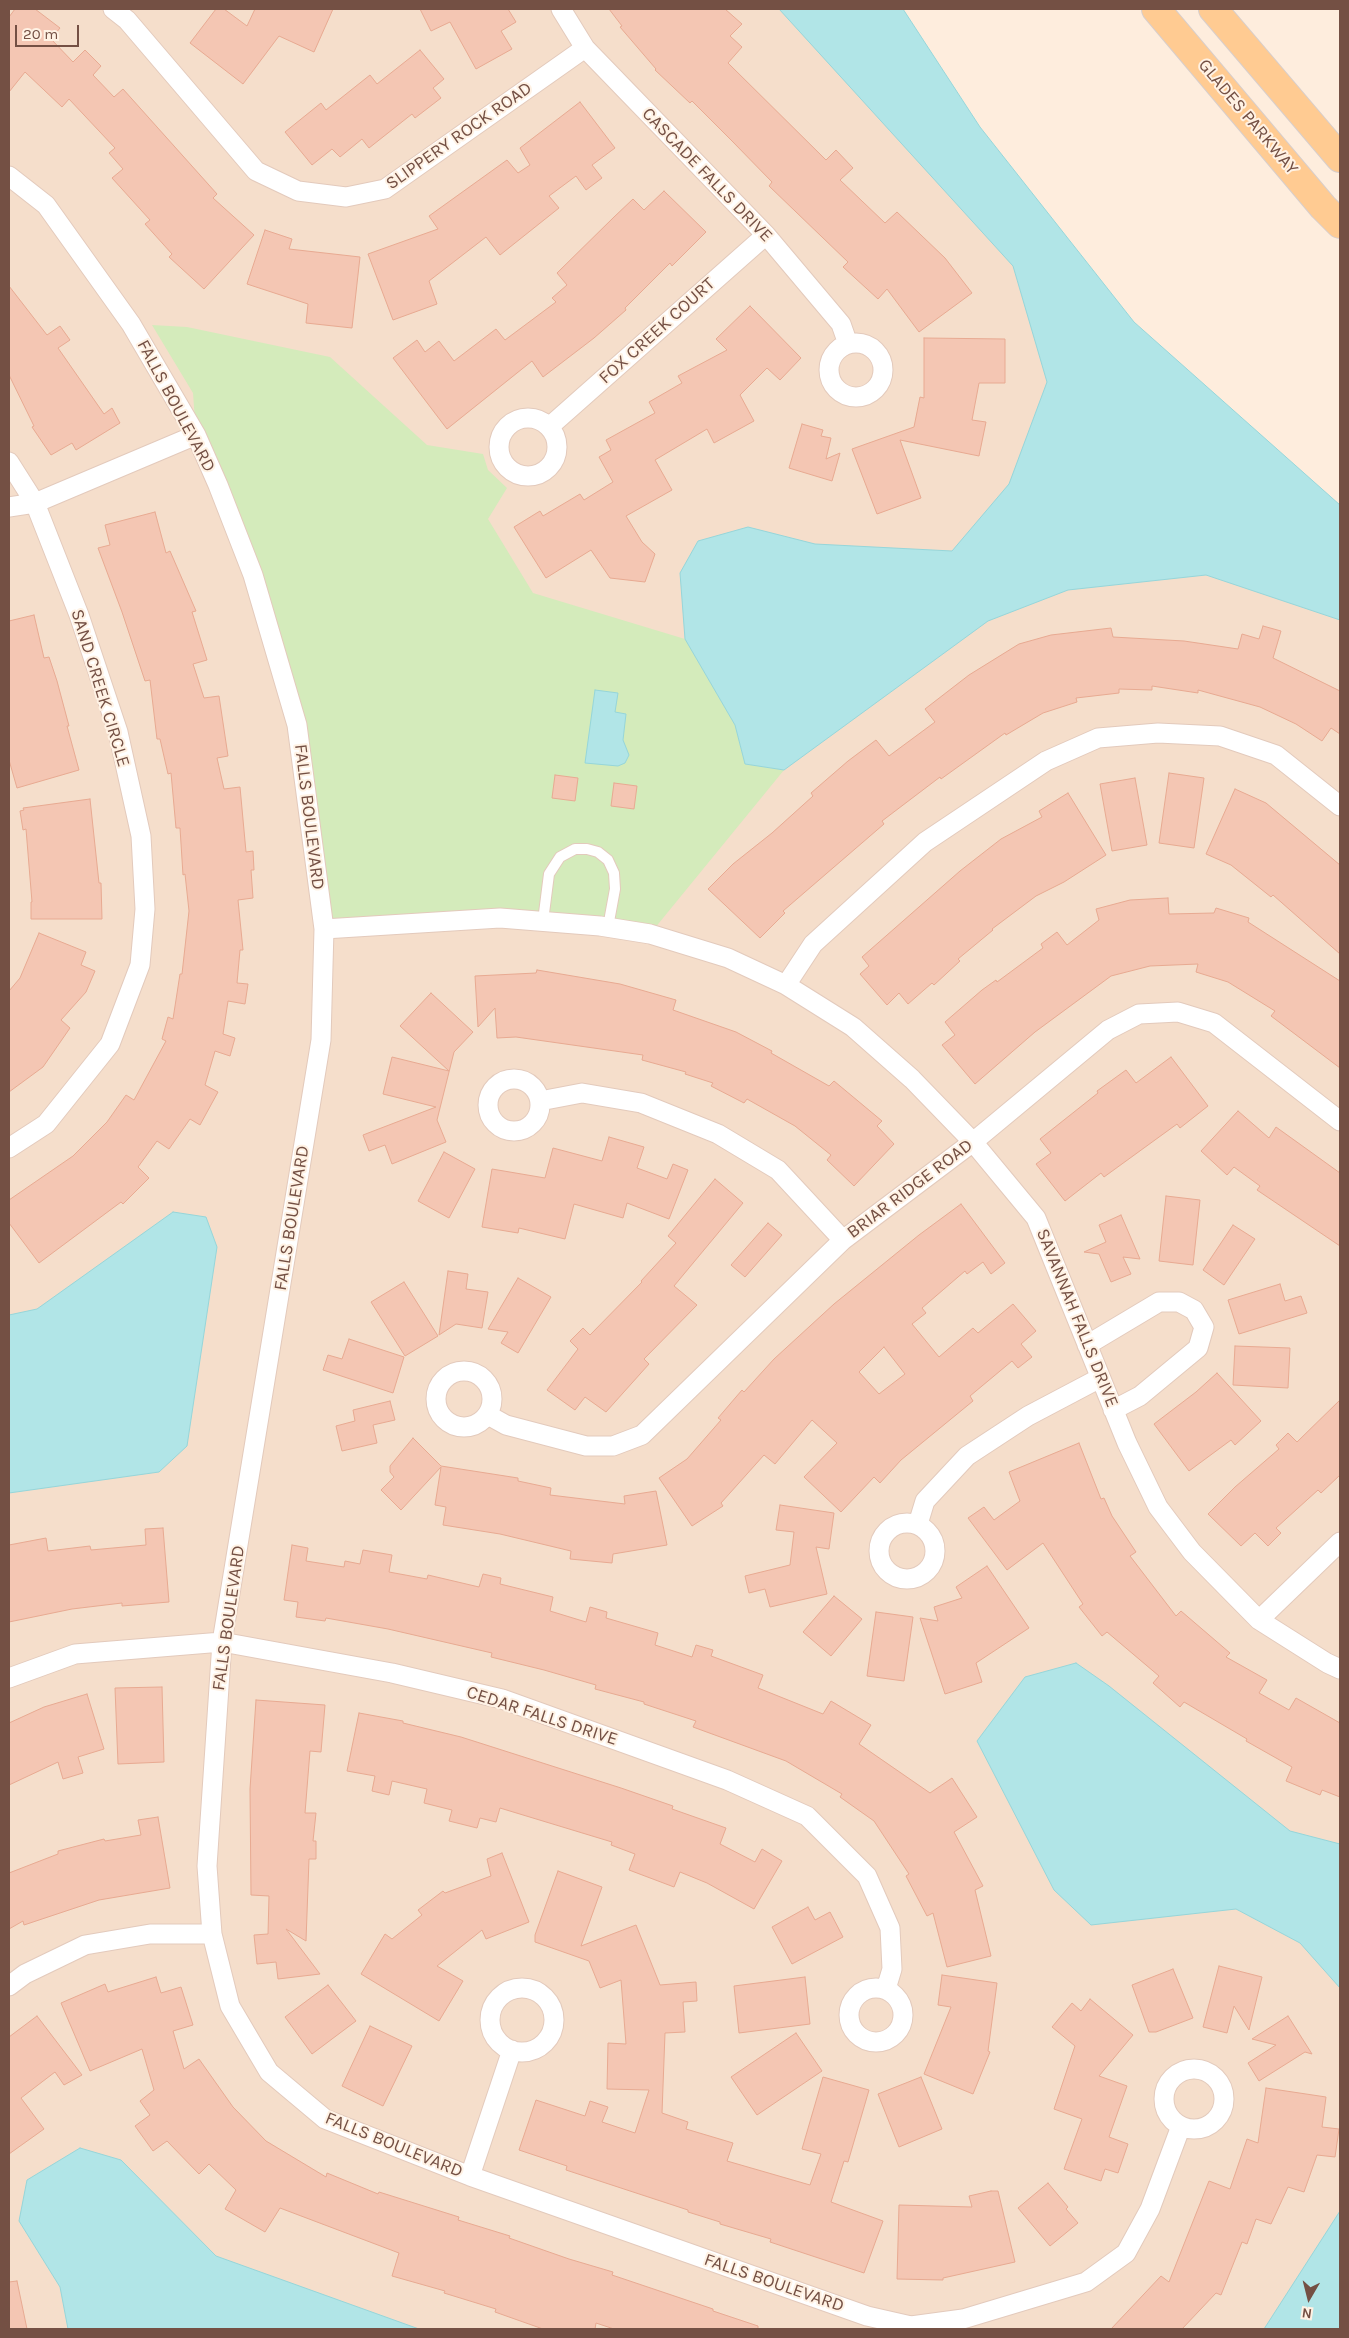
<!DOCTYPE html>
<style>
body{margin:0}
#map{position:relative;width:1349px;height:2338px;overflow:hidden;background:#feeddd;font-family:Karla,sans-serif}
canvas{display:block}
.frame{position:absolute;inset:0;border:10px solid #745044;pointer-events:none}
.north{position:absolute;left:1284px;top:2273px;width:50px;height:50px;-webkit-text-stroke:4px #fff2e4;paint-order:stroke;rotate:188deg;font-size:14px;font-weight:700;line-height:20px;text-align:center;color:#745044}
.north::after{content:'';display:block;margin:auto;width:18px;height:22px;background:#745044;clip-path:polygon(50% 0,100% 100%,50% 72%,0 100%)}
.scale{position:absolute;left:15px;top:25px;width:64px;height:22px;box-sizing:border-box;border:2px solid #745044;border-top:0;padding-left:6px;font-size:15px;line-height:18px;white-space:nowrap;color:#745044;-webkit-text-stroke:4px #fff2e4;paint-order:stroke}
</style>
<div id="map">
<canvas width="1349" height="2338"></canvas>
<div class="frame"></div>
<div class="north">N</div>
<div class="scale">20 m</div>
</div>
<script>
const ctx = document.querySelector('canvas').getContext('2d');
ctx.lineJoin = 'round';
function paint(path, color) { ctx.fillStyle = color; ctx.fill(path, 'evenodd'); }
const poly = rows => new Path2D(rows.map(r => 'M' + r).join(''));
function trace(path, color, width, dash) { ctx.strokeStyle = color; ctx.lineWidth = width; ctx.lineCap = dash ? 'butt' : 'round'; ctx.setLineDash(dash || []); ctx.stroke(path); }
function drawText(font, color, halo, rows, align = 'center') {
  ctx.font = font + ' Karla,sans-serif'; ctx.lineWidth = 4; ctx.setLineDash([]); ctx.textBaseline = 'middle'; ctx.strokeStyle = halo; ctx.fillStyle = color; for (const [text, x, y, turn = 0] of rows) {
    ctx.save(); ctx.translate(x, y); ctx.rotate((+turn || 0) * Math.PI / 180); ctx.textAlign = isNaN(turn) ? turn : align; if (halo) ctx.strokeText(text, 0, 0); ctx.fillText(text, 0, 0); ctx.restore();
  }
}
const residential = poly([
 [9,9,845,9,1097,340,1340,541,1340,2329,9,2329]
]);
const green = poly([
 [152,325,187,327,330,357,427,445,483,454,488,470,507,488,488,519,533,593,685,639,735,725,745,764,784,770,650,934,600,926,324,929,297,725,196,435,193,393]
]);
const water = poly([
 [779,9,903,9,980,127,1134,322,1340,505,1340,620,1206,575,1068,590,988,621,784,770,745,764,735,725,685,639,680,573,698,541,748,527,815,544,952,551,1009,484,1047,382,1013,266,779,9],
 [595,690,618,693,615,712,626,714,623,740,629,755,625,763,618,766,585,763,595,690],
 [173,1212,206,1217,217,1247,187,1446,159,1472,9,1493,9,1315,37,1309,173,1212],
 [1076,1663,1109,1686,1290,1831,1340,1844,1340,1988,1300,1943,1236,1909,1091,1925,1054,1890,977,1741,1025,1677,1076,1663],
 [80,2148,121,2160,216,2256,419,2329,68,2329,60,2287,19,2221,27,2180,80,2148],
 [1340,2211,1340,2329,1264,2329,1340,2211]
]);
const building = poly([
 [15,9,35,9,60,28,51,39,73,62,85,50,101,66,93,75,114,97,123,89,217,194,213,198,254,235,204,289,169,257,172,254,145,224,150,220,112,178,123,169,109,153,115,148,69,99,62,107,25,72,9,92,9,17,15,9],
 [216,9,224,9,247,26,255,9,333,9,314,52,279,36,243,84,190,43,216,9],
 [420,9,508,9,516,22,501,31,512,49,476,69,450,22,431,31,420,9],
 [609,9,725,9,742,24,730,36,742,47,728,63,826,160,836,150,853,168,840,180,885,223,897,212,945,258,972,293,919,332,887,289,878,299,843,267,848,262,769,186,772,182,733,142,692,101,690,103,655,70,656,69,620,27,622,26,609,9],
 [420,50,444,79,433,88,441,98,415,118,412,114,369,148,362,139,340,157,332,149,312,165,285,132,321,103,326,110,370,75,377,84,420,50],
 [580,102,615,148,592,165,602,178,586,190,576,176,549,196,559,208,500,255,486,237,429,281,437,304,393,320,368,254,438,229,429,216,507,160,518,173,530,165,520,148,580,102],
 [664,191,706,232,672,266,670,263,625,308,626,310,594,338,543,377,532,361,447,429,393,358,417,340,425,352,439,341,454,361,496,329,505,340,556,302,552,298,567,285,557,273,614,217,633,199,644,210,664,191],
 [265,230,292,239,289,249,360,257,352,328,306,323,308,304,247,284,265,230],
 [9,286,47,335,60,326,70,340,58,348,104,414,112,408,120,423,76,450,72,443,51,455,32,427,34,426,9,375,9,286],
 [750,306,801,358,780,380,767,368,740,395,754,421,714,443,707,429,655,460,672,490,626,516,642,542,655,554,645,582,610,578,591,550,546,578,514,527,540,511,543,516,580,494,584,500,613,482,599,457,611,450,606,440,655,413,649,402,682,383,678,376,727,350,716,339,750,306],
 [924,338,1005,339,1005,383,979,383,972,420,986,422,979,456,900,440,921,498,877,514,852,449,914,427,920,397,924,398,924,338],
 [802,424,823,430,821,436,831,438,826,459,840,453,832,481,789,468,802,424],
 [155,512,166,553,170,551,196,611,192,612,207,660,193,664,204,698,219,696,228,756,217,758,224,789,240,787,246,852,253,851,254,870,251,870,253,898,238,900,243,950,240,950,237,983,248,984,245,1004,228,1001,223,1034,235,1038,230,1056,215,1051,205,1085,218,1092,200,1125,190,1119,169,1149,157,1141,138,1167,149,1178,123,1204,121,1202,39,1263,9,1223,9,1200,73,1156,107,1122,126,1095,134,1100,166,1041,162,1039,168,1017,173,1019,180,974,182,974,189,911,185,874,183,875,180,828,176,828,171,773,168,774,160,739,157,739,150,680,145,681,122,612,98,548,110,545,105,525,155,512],
 [34,615,44,658,49,657,57,681,69,726,67,726,79,770,17,788,9,760,9,621,34,615],
 [1263,626,1281,631,1273,658,1340,691,1340,734,1331,728,1322,741,1296,724,1260,707,1198,690,1198,693,1152,686,1152,690,1119,689,1119,693,1076,698,1077,702,1043,713,1006,735,1005,733,941,779,940,777,882,821,884,824,783,911,785,913,760,938,708,889,733,864,772,833,813,796,811,793,848,761,876,740,889,756,935,722,925,709,969,675,1019,644,1051,635,1111,628,1113,637,1184,641,1238,649,1242,634,1259,639,1263,626],
 [1169,773,1204,778,1194,848,1159,843,1169,773],
 [555,775,578,778,575,801,552,798,555,775],
 [1135,778,1147,845,1112,851,1100,784,1135,778],
 [614,783,637,786,634,809,611,806,614,783],
 [1235,789,1266,803,1340,865,1340,954,1273,895,1271,897,1231,865,1206,854,1235,789],
 [1068,793,1106,855,1064,882,1036,896,992,929,993,930,958,959,960,961,934,985,932,983,908,1004,899,993,887,1005,860,974,869,966,862,957,960,871,1001,839,1042,817,1039,811,1068,793],
 [90,799,99,883,101,883,102,919,31,919,31,902,32,902,26,829,23,830,20,811,24,810,23,808,90,799],
 [1168,898,1169,914,1214,913,1216,908,1249,918,1248,922,1340,981,1340,1068,1271,1016,1275,1011,1228,982,1196,972,1198,964,1150,966,1111,976,1035,1032,975,1084,942,1045,955,1035,945,1022,982,990,996,980,997,982,1043,948,1041,944,1057,932,1067,945,1099,920,1096,909,1130,900,1168,898],
 [39,933,86,952,81,965,95,971,86,992,61,1020,70,1028,43,1067,9,1092,9,991,20,978,39,933],
 [537,970,620,984,676,1000,673,1010,736,1032,772,1051,771,1053,829,1086,834,1081,882,1121,877,1126,894,1144,854,1186,827,1160,831,1155,795,1126,747,1099,744,1103,711,1086,713,1083,685,1074,686,1072,642,1060,643,1055,516,1037,497,1038,495,1008,478,1027,475,976,536,973,537,970],
 [431,993,473,1032,454,1052,437,1120,446,1142,392,1164,385,1145,369,1151,363,1135,436,1107,383,1094,392,1057,449,1071,400,1026,431,993],
 [1171,1057,1208,1106,1180,1128,1177,1124,1104,1177,1101,1173,1065,1201,1036,1164,1051,1153,1040,1139,1098,1093,1097,1091,1126,1070,1136,1083,1171,1057],
 [1238,1111,1269,1138,1276,1127,1340,1173,1340,1246,1257,1190,1260,1186,1234,1167,1227,1175,1201,1151,1238,1111],
 [609,1137,644,1147,637,1168,667,1179,673,1164,688,1170,669,1219,627,1203,623,1218,574,1204,565,1239,519,1228,518,1233,482,1227,492,1169,545,1178,553,1148,602,1161,609,1137],
 [444,1152,475,1169,449,1218,418,1201,444,1152],
 [715,1179,743,1203,674,1286,697,1305,644,1359,649,1364,606,1412,585,1397,575,1410,547,1390,578,1349,570,1341,583,1328,590,1335,642,1282,641,1281,676,1243,668,1236,715,1179],
 [1166,1196,1200,1200,1193,1265,1159,1261,1166,1196],
 [961,1204,1005,1263,991,1274,983,1262,967,1274,965,1271,922,1308,926,1313,912,1324,939,1357,973,1328,978,1333,1013,1304,1036,1331,1021,1344,1032,1357,1018,1368,1012,1361,970,1396,973,1401,901,1460,880,1483,874,1477,841,1512,804,1477,837,1443,812,1420,775,1464,764,1455,721,1503,723,1506,692,1526,659,1478,687,1459,721,1420,718,1418,742,1390,744,1392,774,1359,834,1304,919,1235,961,1204],
 [884,1347,905,1374,879,1394,859,1372,884,1347],
 [1121,1215,1140,1259,1123,1257,1131,1274,1111,1282,1099,1254,1084,1252,1106,1242,1099,1225,1121,1215],
 [768,1223,782,1235,745,1277,731,1265,768,1223],
 [1233,1225,1255,1239,1224,1285,1203,1270,1233,1225],
 [448,1271,468,1274,466,1289,488,1292,482,1328,456,1324,439,1335,448,1271],
 [518,1278,551,1297,518,1353,501,1343,508,1332,488,1329,518,1278],
 [404,1282,438,1336,405,1356,371,1302,404,1282],
 [1280,1284,1285,1301,1301,1296,1307,1313,1239,1334,1228,1300,1280,1284],
 [349,1339,404,1357,393,1393,323,1370,328,1355,342,1359,349,1339],
 [1235,1346,1290,1348,1288,1388,1233,1385,1235,1346],
 [1217,1373,1261,1421,1235,1445,1231,1440,1189,1471,1154,1424,1196,1392,1217,1373],
 [1340,1400,1340,1475,1321,1493,1318,1490,1276,1528,1281,1533,1268,1546,1255,1533,1241,1546,1208,1514,1235,1487,1279,1449,1276,1445,1288,1433,1297,1442,1340,1400],
 [390,1401,395,1420,373,1425,377,1443,342,1451,336,1426,355,1421,353,1410,390,1401],
 [413,1438,441,1466,518,1478,518,1481,551,1488,550,1495,625,1504,624,1496,656,1491,667,1545,613,1554,612,1563,570,1559,571,1551,500,1534,443,1525,446,1507,435,1505,441,1467,401,1510,381,1490,394,1477,390,1472,390,1466,413,1438],
 [1079,1443,1101,1499,1104,1498,1112,1516,1136,1552,1130,1556,1176,1616,1181,1611,1230,1653,1226,1657,1267,1680,1259,1693,1289,1710,1296,1698,1340,1723,1340,1797,1322,1790,1320,1795,1286,1781,1292,1767,1246,1741,1247,1739,1184,1702,1180,1707,1153,1683,1159,1676,1107,1632,1102,1636,1079,1607,1083,1604,1043,1543,1007,1570,968,1518,984,1507,994,1520,1020,1501,1009,1472,1079,1443],
 [780,1505,834,1513,829,1549,816,1547,827,1594,770,1607,765,1589,749,1593,745,1576,790,1565,794,1532,776,1530,780,1505],
 [163,1528,169,1602,122,1606,122,1603,72,1609,9,1622,9,1545,46,1538,48,1551,90,1546,91,1550,146,1545,145,1529,163,1528],
 [292,1545,308,1548,306,1561,344,1567,345,1561,360,1564,363,1550,392,1555,389,1572,427,1579,428,1575,479,1587,483,1574,501,1578,500,1584,553,1597,550,1611,586,1622,590,1607,607,1612,606,1618,658,1633,655,1645,692,1657,696,1645,713,1650,711,1656,763,1675,758,1688,823,1714,831,1701,871,1725,859,1744,930,1793,952,1778,977,1817,954,1832,983,1886,975,1890,991,1956,947,1967,933,1913,927,1916,906,1876,909,1874,874,1821,840,1797,842,1794,786,1761,693,1727,696,1721,644,1704,644,1702,595,1689,596,1685,544,1670,491,1657,492,1653,388,1629,326,1618,325,1621,296,1617,298,1602,284,1600,292,1545],
 [987,1566,1029,1628,976,1663,982,1682,945,1694,920,1618,938,1621,934,1607,962,1598,956,1587,987,1566],
 [834,1596,862,1619,831,1656,803,1632,834,1596],
 [876,1612,913,1617,904,1681,867,1676,876,1612],
 [162,1687,164,1762,118,1764,115,1688,162,1687],
 [87,1694,104,1749,78,1757,83,1773,63,1779,58,1762,9,1785,9,1723,44,1707,87,1694],
 [256,1700,325,1705,321,1752,310,1751,305,1813,316,1813,313,1841,316,1841,316,1859,309,1859,306,1941,286,1929,320,1974,278,1979,276,1962,257,1964,254,1935,268,1934,269,1896,251,1895,250,1789,256,1700],
 [359,1713,403,1721,403,1723,461,1737,621,1788,673,1806,672,1809,726,1828,720,1844,755,1862,762,1849,782,1861,754,1909,707,1883,680,1872,674,1887,629,1870,635,1854,611,1845,612,1842,500,1808,496,1822,480,1818,477,1828,449,1821,452,1810,424,1803,427,1789,392,1781,389,1795,372,1791,375,1776,347,1771,359,1713],
 [158,1817,170,1888,99,1900,24,1925,23,1921,9,1929,9,1873,58,1854,58,1851,104,1839,105,1841,141,1835,138,1820,158,1817],
 [502,1853,529,1922,486,1939,482,1930,437,1966,463,1981,439,2021,361,1974,385,1934,392,1939,422,1915,418,1910,443,1891,445,1893,491,1876,487,1859,502,1853],
 [558,1871,602,1887,581,1946,636,1925,660,1985,696,1982,697,2001,683,2002,685,2032,665,2033,662,2113,688,2122,686,2129,733,2143,727,2161,810,2185,821,2154,802,2149,823,2077,869,2090,848,2162,844,2161,831,2202,883,2221,864,2273,770,2242,771,2239,720,2224,720,2222,688,2212,688,2210,566,2170,567,2166,519,2150,536,2100,585,2116,590,2101,608,2107,602,2122,635,2133,649,2090,607,2089,608,2043,626,2044,621,1980,600,1988,589,1961,535,1942,535,1935,558,1871],
 [808,1907,815,1920,830,1912,843,1937,792,1964,772,1927,808,1907],
 [1219,1966,1262,1977,1249,2030,1234,2006,1227,2033,1203,2027,1219,1966],
 [1173,1969,1193,2018,1156,2032,1149,2032,1132,1985,1173,1969],
 [942,1975,997,1983,988,2051,990,2052,973,2094,924,2074,951,2007,938,2005,942,1975],
 [156,1977,161,1993,181,1987,193,2025,173,2031,184,2069,199,2059,233,2107,266,2141,326,2177,327,2173,378,2194,379,2192,459,2217,458,2220,510,2236,509,2238,569,2259,613,2272,612,2275,713,2309,713,2311,758,2326,758,2329,614,2329,596,2323,595,2329,543,2329,495,2312,496,2309,444,2293,445,2291,392,2276,399,2253,280,2208,265,2232,225,2209,236,2190,209,2164,199,2174,167,2141,153,2151,135,2126,150,2115,140,2101,154,2090,142,2049,90,2071,61,2003,105,1984,108,1992,156,1977],
 [805,1977,810,2024,739,2033,734,1986,805,1977],
 [328,1985,356,2021,312,2054,285,2017,328,1985],
 [1090,1999,1133,2035,1099,2076,1127,2086,1109,2137,1128,2144,1118,2173,1105,2169,1101,2181,1064,2169,1082,2119,1054,2109,1075,2046,1052,2027,1072,2003,1081,2011,1090,1999],
 [37,2016,82,2075,64,2085,55,2072,21,2098,44,2129,9,2154,9,2037,37,2016],
 [1288,2016,1312,2054,1305,2052,1259,2081,1248,2063,1276,2045,1252,2039,1288,2016],
 [370,2026,412,2046,383,2106,342,2086,370,2026],
 [796,2033,822,2071,757,2115,731,2077,796,2033],
 [921,2077,942,2129,899,2147,878,2094,921,2077],
 [1266,2088,1326,2097,1322,2127,1339,2129,1335,2157,1317,2155,1304,2192,1288,2187,1271,2224,1256,2219,1247,2244,1242,2242,1221,2295,1216,2293,1182,2329,1111,2329,1161,2276,1169,2282,1209,2181,1230,2189,1247,2139,1258,2143,1266,2088],
 [1048,2183,1068,2207,1066,2209,1078,2223,1050,2246,1018,2208,1048,2183],
 [991,2191,998,2191,1015,2262,943,2278,943,2280,897,2279,899,2205,972,2207,969,2196,991,2191],
 [17,2281,27,2329,9,2329,9,2282,17,2281]
]);
const service = poly([
 [543,921,549,874,560,857,575,849,587,849,598,852,608,860,614,873,615,889,608,927]
]);
const minor = poly([
 [113,9,127,20,256,171,298,191,346,197,385,189,585,48],
 [561,9,585,48,766,235,841,324,848,344],
 [9,176,46,205,131,324,196,435,218,485,253,575,297,725,324,929,321,1040,222,1642,207,1866,212,1934,230,2006,269,2072,325,2119,470,2176,867,2316,911,2326,963,2319,1086,2282,1126,2253,1150,2209,1181,2126],
 '829 370a27 27 0 1 1 54 0a27 27 0 1 1-54 0Z',
 '499 447a29 29 0 1 1 58 0a29 29 0 1 1-58 0Z',
 [549,427,766,235],
 [9,462,35,503,79,615,118,732,141,836,145,909,140,965,110,1044,46,1124,9,1148],
 [9,507,35,503,196,435],
 [324,929,500,918,600,926,650,934,728,958,786,985,853,1027,912,1079,973,1142,1036,1218,1127,1443,1158,1507,1192,1552,1259,1620,1327,1663,1340,1669],
 [786,985,813,944,925,842,1046,761,1098,738,1158,733,1220,736,1276,755,1340,806],
 '488 1105a26 26 0 1 1 52 0a26 26 0 1 1-52 0Z',
 [540,1101,582,1093,641,1103,718,1134,778,1170,843,1240],
 [1087,1345,1159,1302,1179,1302,1194,1310,1204,1327,1198,1348,1140,1396,1113,1410],
 '436 1399a28 28 0 1 1 56 0a28 28 0 1 1-56 0Z',
 [488,1415,506,1425,586,1446,613,1446,642,1435,843,1240,973,1142,1108,1030,1139,1014,1178,1012,1214,1023,1340,1121],
 '879 1551a28 28 0 1 1 56 0a28 28 0 1 1-56 0Z',
 [918,1524,925,1501,967,1456,1028,1416,1100,1378],
 [1259,1620,1340,1542],
 [9,1678,75,1654,222,1642,392,1673,502,1699,727,1780,807,1816,867,1876,890,1928,892,1969,886,1989],
 [9,1986,25,1974,85,1945,150,1934,212,1934],
 '849 2015a27 27 0 1 1 54 0a27 27 0 1 1-54 0Z',
 '490 2020a32 32 0 1 1 64 0a32 32 0 1 1-64 0Z',
 '1164 2099a30 30 0 1 1 60 0a30 30 0 1 1-60 0Z',
 [470,2176,512,2050]
]);
const primary = poly([
 [1156,9,1323,207,1340,224],
 [1213,9,1340,158]
]);
const streetNames = [
 ["GLADES PARKWAY",1248,117,50],
 ["SLIPPERY ROCK ROAD",459,136,-35],
 ["CASCADE FALLS DRIVE",707,175,46],
 ["FOX CREEK COURT",657,331,-42],
 ["FALLS BOULEVARD",176,406,62],
 ["SAND CREEK CIRCLE",100,688,73],
 ["FALLS BOULEVARD",309,817,83],
 ["BRIAR RIDGE ROAD",910,1189,-37],
 ["FALLS BOULEVARD",292,1218,-81],
 ["SAVANNAH FALLS DRIVE",1077,1318,68],
 ["FALLS BOULEVARD",229,1618,-82],
 ["CEDAR FALLS DRIVE",542,1716,18],
 ["FALLS BOULEVARD",394,2145,22],
 ["FALLS BOULEVARD",774,2283,19]
];
paint(residential, '#f5decb');
paint(green, '#d4ebbb');
paint(water, '#b1e5e7');
trace(water, '#96d6da', 1);
paint(building, '#f4c6b3');
trace(building, '#e8aa92', 1);
trace(service, '#e3cabc', 12);
trace(minor, '#e3cabc', 21);
trace(primary, '#d8cecb', 30);
trace(service, '#fff', 10);
trace(minor, '#fff', 19);
trace(primary, '#ffcb92', 28);
drawText('18px', '#745044', '#fff2e4', streetNames);
</script>
